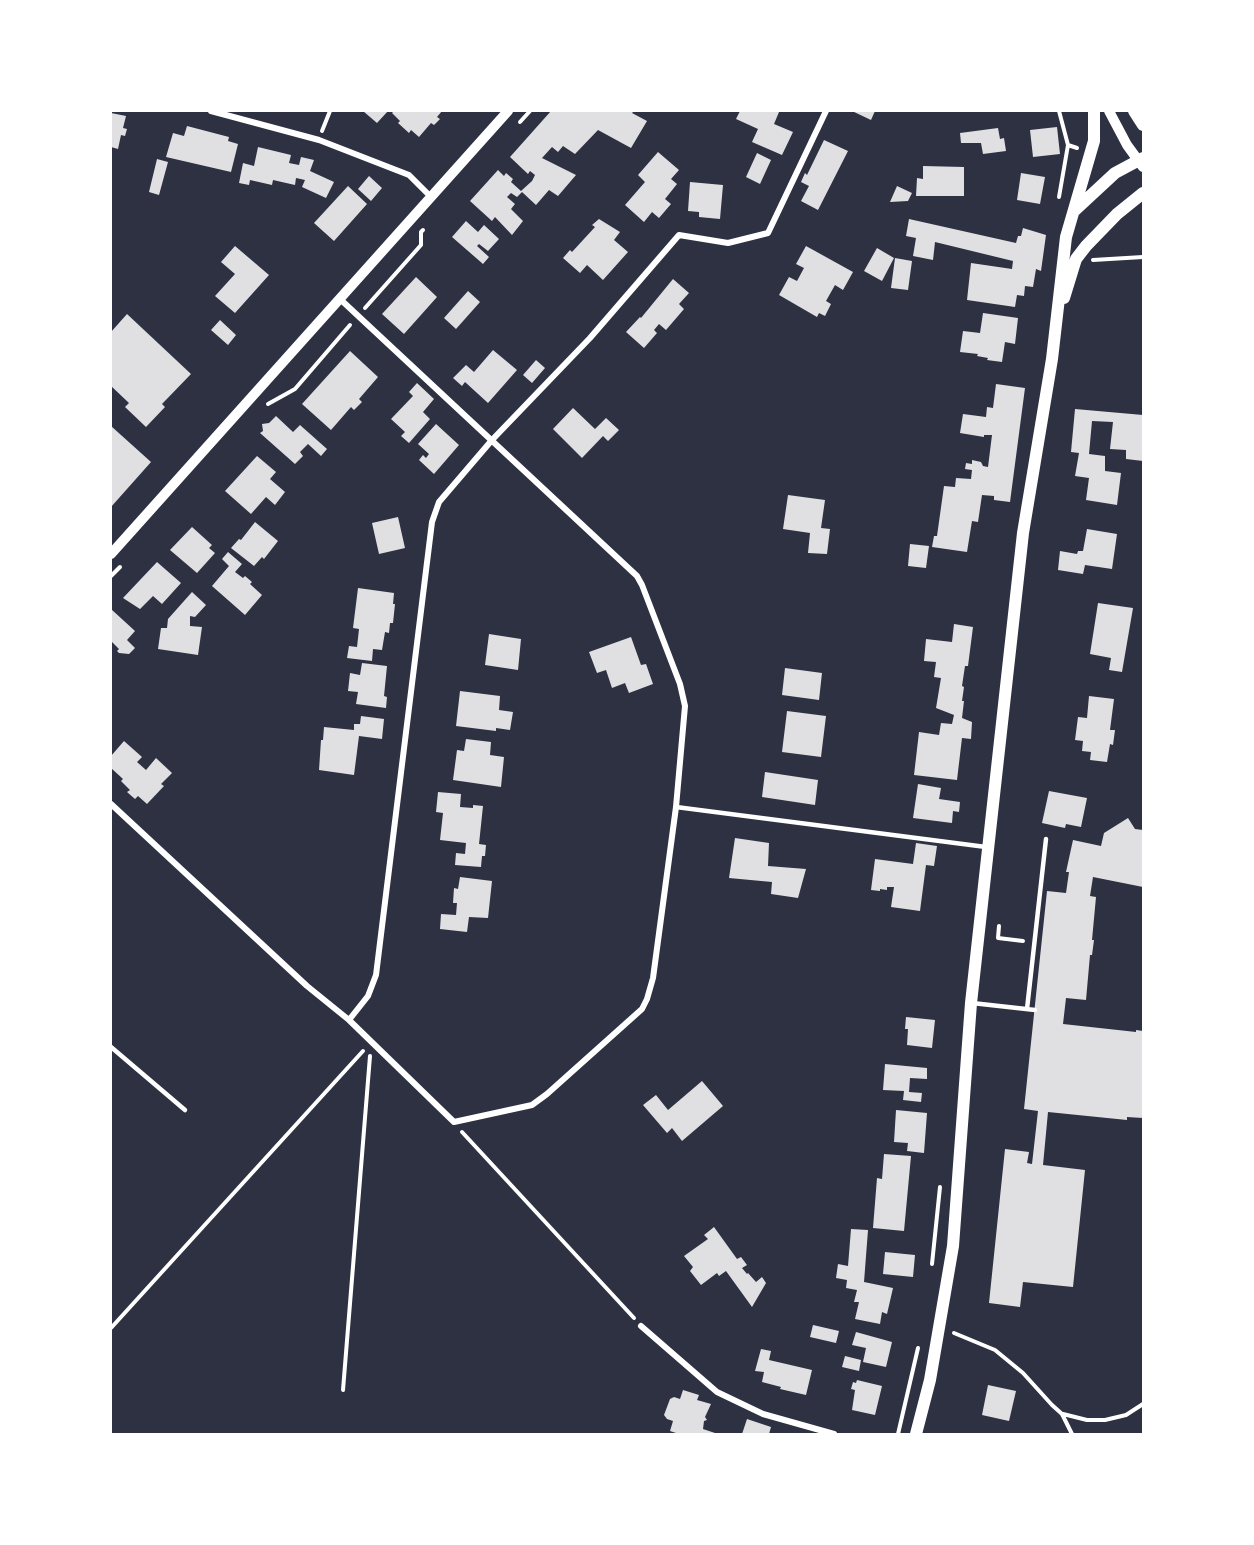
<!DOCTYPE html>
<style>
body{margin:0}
#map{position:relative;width:1254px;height:1545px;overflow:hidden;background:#2d3142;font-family:"Asap Condensed",sans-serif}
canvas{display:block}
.frame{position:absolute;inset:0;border:112px solid #fff;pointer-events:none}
</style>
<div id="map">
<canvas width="1254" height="1545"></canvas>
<div class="frame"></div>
</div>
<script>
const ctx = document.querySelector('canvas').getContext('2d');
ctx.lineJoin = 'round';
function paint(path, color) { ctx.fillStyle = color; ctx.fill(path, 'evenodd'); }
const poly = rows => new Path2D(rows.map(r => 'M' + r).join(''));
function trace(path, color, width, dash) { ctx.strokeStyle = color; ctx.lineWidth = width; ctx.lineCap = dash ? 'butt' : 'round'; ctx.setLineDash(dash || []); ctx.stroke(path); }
const building = poly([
 [363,111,388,111,377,123],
 [394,111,442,111,437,117,440,119,434,125,431,123,419,137,411,130,409,133,398,123,400,121,392,113],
 [551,111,634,111,632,113,647,121,631,148,598,130,575,154,563,146,558,152,552,147,542,158,576,175,558,196,549,190,536,205,522,192,517,197,511,193,507,197,515,204,511,209,523,221,512,235,495,217,492,221,470,201,498,170,504,176,506,173,513,179,511,182,521,191,532,181,535,175,530,171,528,174,510,157],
 [740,111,779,112,774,124,793,132,782,155,752,142,758,129,736,119],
 [852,111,875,111,871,120],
 [111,113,126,116,123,128,127,129,125,136,121,135,118,149,111,147],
 [187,126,229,137,228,141,238,144,231,172,166,157,173,133,184,136],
 [1057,127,1060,154,1033,157,1030,130],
 [998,128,1000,139,1004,138,1006,151,983,154,981,143,961,143,960,133],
 [824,140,848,151,818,210,801,201,809,186,801,182,805,173,807,175],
 [258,147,291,155,289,163,299,165,301,157,314,160,310,171,334,182,326,198,302,187,305,180,296,178,295,185,273,180,272,185,250,180,249,185,239,183,243,163,254,166],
 [658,152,679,170,671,179,677,184,665,199,671,204,659,218,652,212,644,222,625,205,645,182,638,175],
 [757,153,771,160,760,184,746,177],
 [157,159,168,162,159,195,149,192],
 [923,166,964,167,964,196,916,196,917,178,923,179],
 [1021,173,1045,177,1040,204,1017,200],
 [369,176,382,188,371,201,358,189],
 [690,182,723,185,720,219,699,217,699,212,688,211],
 [348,186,367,204,334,241,314,223],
 [897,186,912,193,908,201,890,202],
 [599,219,620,232,614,240,628,252,603,280,587,265,580,273,563,258,570,250,572,252,595,227,592,225],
 [909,219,1016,243,1018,236,1021,236,1023,228,1046,235,1041,271,1036,269,1033,287,1025,286,1024,296,1017,295,1015,307,967,300,971,263,1012,269,1013,261,935,242,933,260,913,256,916,238,906,236],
 [466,221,478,232,484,225,499,239,488,251,479,244,477,246,489,257,483,264,452,237],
 [235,246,269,275,235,313,215,296,235,274,221,262],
 [806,246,853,272,843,290,835,285,826,301,831,304,825,316,819,313,817,317,779,295,789,277,797,281,804,268,796,264],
 [877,248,894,258,882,281,864,271],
 [895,258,912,261,908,290,891,288],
 [416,277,437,297,404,334,382,314],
 [673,279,689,293,679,304,684,309,666,330,659,324,654,330,657,333,644,348,626,332,640,317,641,318],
 [468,291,480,302,456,329,444,318],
 [983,313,1018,318,1015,344,1005,342,1002,362,987,360,988,358,977,356,978,354,960,352,963,331,980,333],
 [127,314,191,374,162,404,165,407,146,427,125,407,129,403,111,386,111,332],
 [220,320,236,335,228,345,211,330],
 [493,350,517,370,488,403,465,382,462,386,453,378,466,365,474,372],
 [350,351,378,377,359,399,362,402,354,410,351,407,331,430,302,404],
 [536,360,545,368,532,383,523,375],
 [417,383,434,399,423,412,430,419,409,443,401,436,405,432,391,419,413,396,409,392],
 [996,384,1025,388,1010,502,994,500,994,496,982,495,978,522,972,521,967,552,932,547,934,536,937,536,944,486,955,487,956,478,971,479,972,470,965,469,966,463,972,464,972,460,981,462,983,466,988,467,992,435,984,435,984,437,960,433,963,414,986,417,987,407,993,408],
 [573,408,595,429,606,418,619,430,608,441,603,436,582,458,553,429],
 [1075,409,1143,415,1143,461,1126,459,1126,450,1110,449,1113,422,1092,421,1089,454,1105,456,1105,471,1121,473,1117,505,1086,500,1089,478,1075,476,1079,453,1071,452],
 [276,416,293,432,300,425,327,449,321,456,308,444,300,452,303,456,295,464,260,433,263,431,262,424,269,423],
 [436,424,459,445,434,474,419,460,423,455,426,458,429,454,418,444],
 [111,426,151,462,111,507],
 [257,456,276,472,270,479,285,492,275,505,266,497,251,514,225,491],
 [788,495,825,500,821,528,830,529,827,554,808,553,810,533,783,529],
 [398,517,405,548,379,554,372,523],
 [255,522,278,541,264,559,262,557,254,566,231,548,239,539,241,540],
 [192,527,212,545,209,548,215,553,197,573,170,550],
 [1087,529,1117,534,1112,569,1085,565,1083,574,1058,570,1060,551,1077,554,1078,551,1083,551],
 [910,544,929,546,926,568,908,566],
 [228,552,242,564,235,572,243,578,245,576,252,582,250,584,262,595,245,615,212,586,229,566,222,559],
 [157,562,181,583,162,604,153,596,140,609,123,598],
 [358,588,394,593,393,604,395,604,393,623,390,623,389,633,385,632,382,650,373,649,372,661,347,658,349,646,357,647,359,629,353,628],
 [192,592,206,605,195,617,190,616,190,626,202,627,198,655,158,649,161,628,167,628,168,619],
 [1098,603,1133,608,1122,672,1109,670,1111,658,1090,654],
 [111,609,135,631,127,640,135,648,129,654,119,653,117,651,119,649,111,641],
 [954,624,973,627,968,666,965,666,962,686,964,687,962,701,964,701,962,718,972,722,971,739,962,738,957,780,914,775,919,732,939,735,941,723,952,724,954,715,936,708,941,678,934,677,936,662,924,661,926,639,952,642],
 [489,634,521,639,518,670,485,665],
 [631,637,641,665,646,664,653,684,629,693,625,683,612,688,606,670,597,673,589,652],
 [362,663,387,666,384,696,387,697,386,708,356,704,358,692,348,691,350,673,360,675],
 [785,668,822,673,819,700,782,695],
 [460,691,500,696,499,710,513,712,510,730,496,728,496,731,456,726],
 [1089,696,1114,699,1110,730,1115,730,1113,745,1110,744,1107,762,1090,760,1091,752,1082,751,1083,741,1075,740,1078,717,1087,718],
 [787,711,826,716,821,757,782,752],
 [361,716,384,719,382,739,359,736,354,775,319,770,321,740,323,740,324,727,354,730,354,724,360,724],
 [466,739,491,742,490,755,504,757,501,787,453,780,457,750,464,751],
 [124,741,142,757,137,762,146,770,156,758,172,773,161,784,164,786,147,804,138,796,135,799,127,792,130,790,121,781,123,779,111,768,111,756],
 [765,772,818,780,815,805,762,797],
 [918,784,941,788,939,799,960,802,959,812,953,811,952,823,913,818],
 [1049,791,1087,798,1081,827,1066,824,1065,828,1042,823],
 [438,792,461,794,460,807,473,808,473,805,483,806,479,844,486,845,485,856,482,856,481,867,455,865,456,853,465,854,466,843,440,840,443,813,436,812],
 [1128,818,1135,829,1143,830,1143,887,1093,877,1090,896,1096,897,1092,940,1094,940,1092,955,1090,955,1086,1000,1066,998,1063,1024,1136,1032,1136,1030,1143,1031,1143,1118,1127,1117,1127,1120,1048,1112,1043,1165,1085,1170,1073,1287,1023,1282,1020,1307,989,1303,1005,1149,1029,1152,1027,1163,1032,1164,1038,1111,1024,1109,1047,891,1066,893,1069,872,1066,872,1073,840,1101,846,1104,833],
 [735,838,769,843,768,866,806,869,798,898,771,894,772,882,729,878],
 [916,843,937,846,934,866,926,865,920,911,891,907,894,887,887,887,887,890,880,889,880,891,871,890,875,859,913,864],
 [460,877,492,881,488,918,469,917,467,932,440,929,441,914,456,915,457,903,453,903,454,888,458,889],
 [906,1017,935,1020,932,1048,907,1045,908,1029,905,1029],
 [885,1064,927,1068,927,1079,910,1078,909,1092,922,1093,921,1102,903,1100,904,1091,883,1090],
 [702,1081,723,1106,682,1141,672,1128,667,1133,643,1105,656,1095,668,1110],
 [896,1110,927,1113,924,1153,907,1151,908,1143,894,1142],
 [884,1154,911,1156,904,1231,873,1228,877,1178,882,1179],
 [714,1227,737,1259,741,1257,747,1265,742,1268,747,1274,748,1273,756,1282,762,1277,766,1283,752,1307,726,1271,719,1276,717,1273,701,1285,690,1271,693,1267,684,1256,708,1239,704,1235],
 [851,1229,868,1230,864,1282,893,1288,887,1314,882,1312,880,1324,855,1319,859,1302,854,1302,857,1290,846,1288,847,1280,836,1278,838,1264,848,1266],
 [885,1252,915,1255,913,1277,883,1274],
 [813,1325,839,1331,836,1343,810,1337],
 [856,1332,892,1342,886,1367,863,1362,866,1348,852,1345],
 [761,1349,771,1351,769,1360,812,1370,806,1395,780,1389,781,1387,762,1382,764,1372,755,1371],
 [845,1356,861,1360,859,1371,842,1367],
 [857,1380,882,1386,875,1415,852,1410,855,1390,851,1389,853,1382,856,1383],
 [988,1385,1016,1391,1009,1421,982,1415],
 [683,1390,699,1395,697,1400,711,1404,705,1417,707,1420,704,1421,703,1429,718,1434,679,1434,670,1431,673,1421,667,1419,664,1415,670,1399,674,1397,680,1399],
 [747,1419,771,1427,769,1434,742,1434]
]);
const path = poly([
 [1059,111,1068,145,1077,148],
 [520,122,530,111],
 [322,131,330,111],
 [1059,197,1068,145],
 [1093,260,1143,257],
 [365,308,421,245,421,232,423,230],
 [268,404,295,389,350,325],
 [111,576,120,567],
 [999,926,998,938,1023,941],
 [462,1132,634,1318],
 [932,1264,940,1187],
 [111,1328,363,1051],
 [954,1333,995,1350,1023,1373,1052,1405,1062,1414,1072,1434],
 [343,1390,370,1056],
 [1063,1414,1087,1420,1105,1420,1126,1415,1143,1404],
 [898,1434,918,1348]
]);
const service = poly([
 [676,807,986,847],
 [972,1003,1035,1010],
 [1027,1009,1046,839],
 [111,1047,185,1110]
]);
const minor = poly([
 [211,111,319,140,409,175,431,197],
 [111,804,307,986,349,1020,454,1122,532,1105,547,1094,642,1009,647,999,653,978,676,807,685,706,680,684,642,585,637,576,340,299],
 [349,1020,368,996,376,975,432,522,439,502,492,440,590,338,679,235,728,243,768,233,826,111],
 [641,1326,717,1392,763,1414,834,1434]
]);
const tertiary = poly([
 [1109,111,1127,145,1143,167],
 [111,554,508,111]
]);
const secondary = poly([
 [1134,111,1143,125],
 [1074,211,1115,173,1143,158],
 [1064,298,1076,259,1086,246,1117,214,1143,193],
 [916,1434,930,1380,953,1246,971,1003,1023,533,1052,359,1066,237,1094,141,1094,111]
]);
paint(building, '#e0e0e3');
trace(path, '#fff', 4);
trace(service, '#fff', 4.5);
trace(minor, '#fff', 6);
trace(tertiary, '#fff', 10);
trace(secondary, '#fff', 12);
</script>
